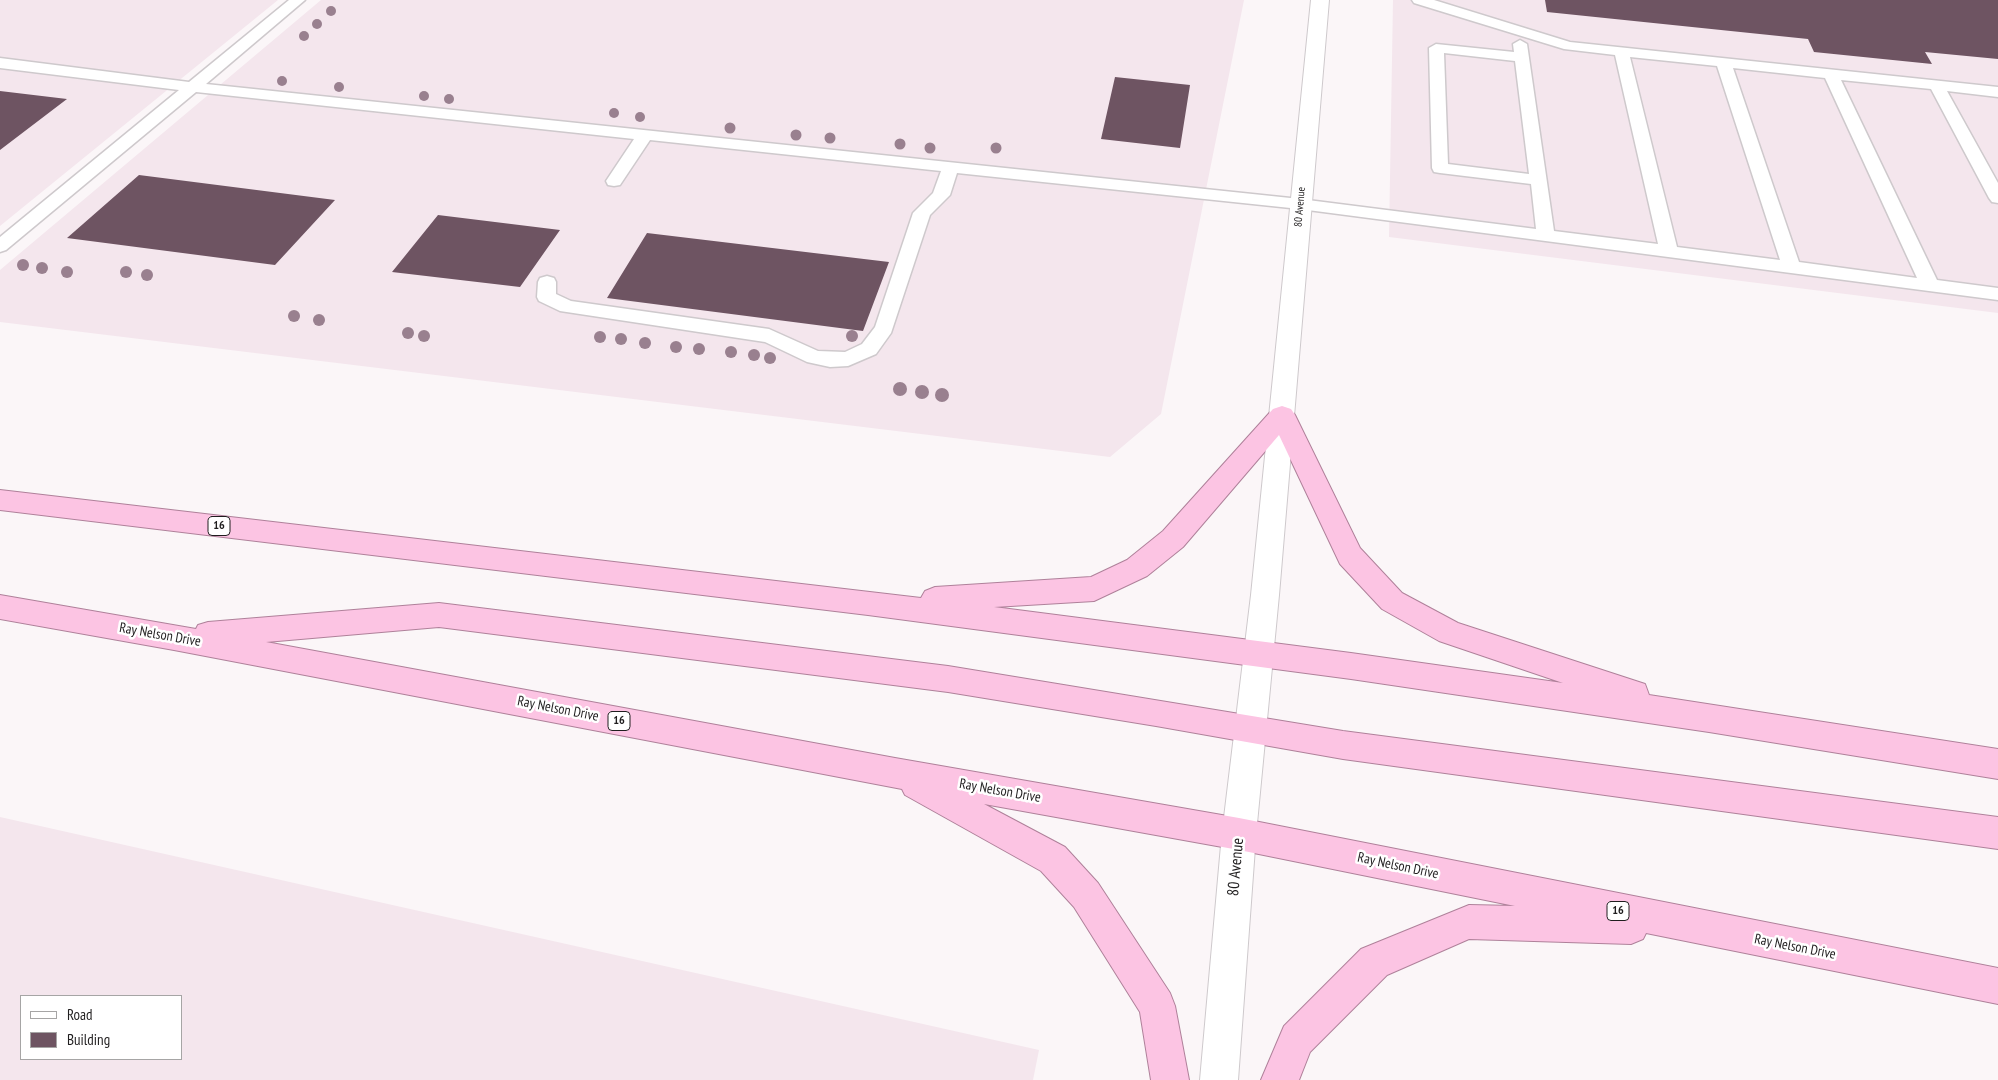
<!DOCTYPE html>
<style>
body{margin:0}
#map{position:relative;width:1998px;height:1080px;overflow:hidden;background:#fbf6f8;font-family:"PT Sans Narrow",sans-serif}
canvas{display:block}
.legend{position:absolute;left:20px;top:995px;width:162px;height:65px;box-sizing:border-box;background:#fff;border:1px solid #a6a5a5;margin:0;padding:6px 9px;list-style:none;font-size:15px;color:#201e1f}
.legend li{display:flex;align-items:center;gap:10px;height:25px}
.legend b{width:25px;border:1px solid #a6a5a5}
</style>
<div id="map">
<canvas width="1998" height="1080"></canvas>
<ul class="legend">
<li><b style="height:6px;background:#fff"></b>Road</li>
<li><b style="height:14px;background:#6e5462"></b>Building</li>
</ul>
</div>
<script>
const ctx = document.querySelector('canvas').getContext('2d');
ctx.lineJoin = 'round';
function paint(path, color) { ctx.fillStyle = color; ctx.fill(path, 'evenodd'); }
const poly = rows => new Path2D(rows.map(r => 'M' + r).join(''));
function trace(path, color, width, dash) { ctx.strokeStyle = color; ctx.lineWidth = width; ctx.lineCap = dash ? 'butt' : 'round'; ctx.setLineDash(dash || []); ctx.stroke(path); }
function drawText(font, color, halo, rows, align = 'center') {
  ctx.font = font + ' "PT Sans Narrow",sans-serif'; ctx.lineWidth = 5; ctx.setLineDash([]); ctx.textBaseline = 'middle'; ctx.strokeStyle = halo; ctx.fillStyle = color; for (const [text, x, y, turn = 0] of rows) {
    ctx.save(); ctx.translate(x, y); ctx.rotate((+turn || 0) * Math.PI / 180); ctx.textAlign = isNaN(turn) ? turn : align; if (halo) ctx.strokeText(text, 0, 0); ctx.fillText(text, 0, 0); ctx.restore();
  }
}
const built = poly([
 [0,0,278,0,0,226],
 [321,0,1244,0,1161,414,1110,457,0,322,0,270],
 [1393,0,1998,0,1998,313,1389,237],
 [0,817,1039,1050,1033,1080,0,1080],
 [21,996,181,996,181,1059,21,1059]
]);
const building = poly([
 [1545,0,1998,0,1998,59,1925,52,1932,64,1814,52,1808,39,1547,12],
 [1115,77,1190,85,1180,148,1101,139],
 [0,91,67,99,0,150],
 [139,175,335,200,275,265,67,238],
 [438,215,560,230,520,287,392,272],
 [647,233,889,262,863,331,607,298]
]);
const service = poly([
 [289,0,305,0,206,84,1300,199,1536,229,1531,184,1440,173,1434,172,1432,168,1429,48,1436,44,1514,52,1513,44,1520,40,1527,44,1554,231,1658,244,1615,55,1564,49,1414,3,1412,0,1434,0,1570,42,1998,87,1998,97,1947,91,1998,183,1998,203,1992,202,1989,198,1931,89,1841,80,1937,280,1998,288,1998,300,1300,209,957,173,950,195,930,215,891,333,876,354,848,366,830,367,807,362,765,342,560,311,539,301,537,297,538,282,540,278,547,276,554,278,556,282,556,294,571,301,769,329,818,351,845,352,862,344,875,327,913,213,933,193,941,171,650,140,620,185,614,186,608,185,606,181,634,139,196,92,6,250,0,252,0,237,179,90,0,68,0,58,189,82,289,0],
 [1444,53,1515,61,1529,174,1448,164,1444,53],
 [1630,57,1717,66,1780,260,1677,247,1630,57],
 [1733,68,1825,78,1917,278,1799,262,1733,68]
]);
const minor = poly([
 [1311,0,1329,0,1279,595,1256,834,1238,1080,1200,1080,1222,834,1251,595,1311,0]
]);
const trunk = poly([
 [1282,406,1291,409,1295,415,1360,548,1402,593,1458,623,1645,684,1649,695,1998,749,1998,779,1709,732,1351,679,868,615,0,510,0,490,921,598,925,591,935,587,1091,577,1127,560,1163,531,1273,409,1282,406],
 [1279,435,1340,564,1382,609,1439,641,1563,683,1351,653,994,607,1094,601,1147,576,1183,547,1279,435],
 [0,595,196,629,198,625,208,622,439,603,948,666,1343,731,1998,817,1998,849,1343,759,1156,726,948,692,439,627,266,642,895,758,1239,818,1998,968,1998,1004,1646,933,1643,939,1631,944,1469,939,1387,975,1310,1052,1299,1080,1261,1080,1284,1026,1361,949,1469,905,1515,906,1239,850,984,804,1065,847,1098,883,1170,993,1175,1006,1189,1080,1151,1080,1140,1012,1074,907,1041,871,905,795,902,789,174,650,0,619,0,595]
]);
const trees = [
 [331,11,5],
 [317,24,5],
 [304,36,5],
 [282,81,5],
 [339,87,5],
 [424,96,5],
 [449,99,5],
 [614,113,5],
 [640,117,5],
 [730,128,5.5],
 [796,135,5.5],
 [830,138,5.5],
 [900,144,5.5],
 [930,148,5.5],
 [996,148,5.5],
 [23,265,6],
 [42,268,6],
 [67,272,6],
 [126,272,6],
 [147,275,6],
 [294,316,6],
 [319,320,6],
 [408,333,6],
 [424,336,6],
 [852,336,6],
 [600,337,6],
 [621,339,6],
 [645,343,6],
 [676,347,6],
 [699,349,6],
 [731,352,6],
 [754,355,6],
 [770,358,6],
 [900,389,7],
 [922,392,7],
 [942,395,7]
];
const farStreetnames = [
 ["80 Avenue",1300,207,-85]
];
const shields = [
 [219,526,22],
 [619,721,22],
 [1618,911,22]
];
const shieldNames = [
 ["16",219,526],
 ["16",619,721],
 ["16",1618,911]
];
const streetNames = [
 ["Ray Nelson Drive",160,635,10],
 ["Ray Nelson Drive",558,709,11],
 ["Ray Nelson Drive",1000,791,10],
 ["Ray Nelson Drive",1398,866,12],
 ["Ray Nelson Drive",1795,947,11]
];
const nearStreetnames = [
 ["80 Avenue",1236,867,-85]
];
paint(built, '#f4e6ed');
paint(building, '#6e5462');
trace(service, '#cec9cc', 3);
trace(minor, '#cec9cc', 2);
trace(trunk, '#af819a', 2);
paint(service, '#fff');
paint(minor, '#fff');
paint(trunk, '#fcc4e3');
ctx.fillStyle = '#99808f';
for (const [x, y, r] of trees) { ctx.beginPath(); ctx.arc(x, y, r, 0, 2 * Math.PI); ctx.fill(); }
drawText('11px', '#201e1f', '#fff', farStreetnames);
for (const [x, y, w] of shields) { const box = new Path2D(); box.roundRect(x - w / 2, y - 9.5, w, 19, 4); ctx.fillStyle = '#fff'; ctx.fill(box); trace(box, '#201e1f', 1); }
drawText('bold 12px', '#201e1f', null, shieldNames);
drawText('14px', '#201e1f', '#fff', streetNames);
drawText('16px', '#201e1f', '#fff', nearStreetnames);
</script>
